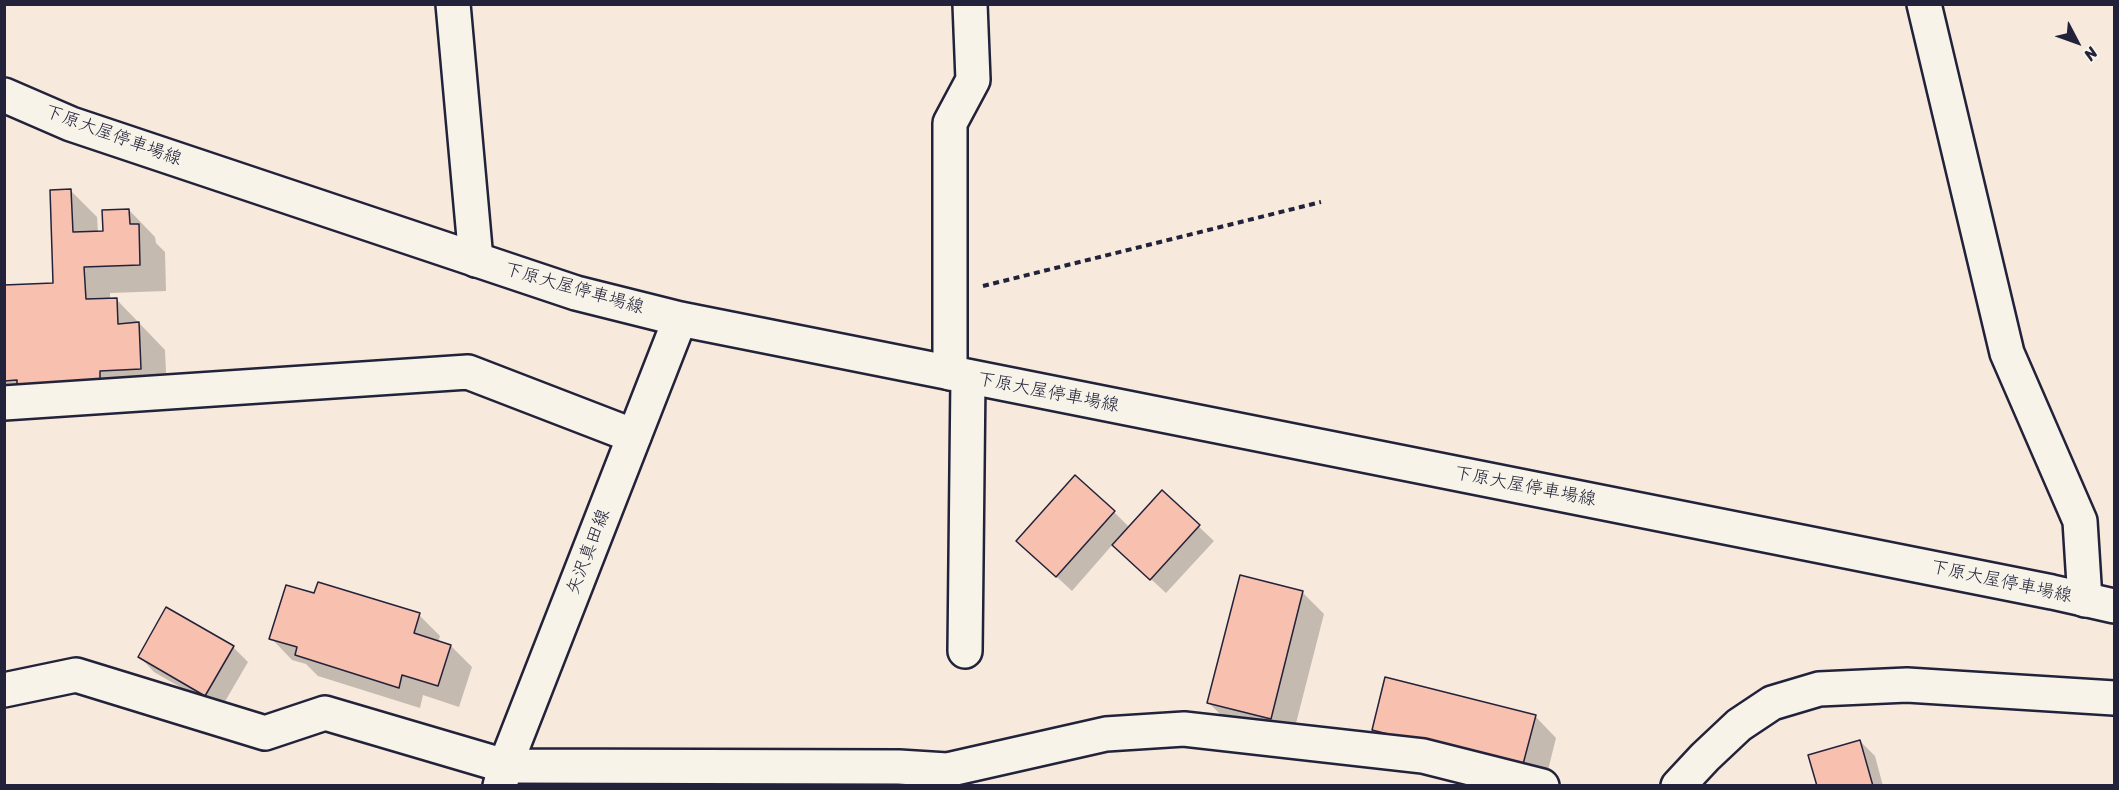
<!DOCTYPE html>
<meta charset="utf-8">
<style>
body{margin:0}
#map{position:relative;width:2119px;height:790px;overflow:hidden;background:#f7e9dc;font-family:Sriracha,sans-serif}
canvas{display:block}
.frame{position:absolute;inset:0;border:6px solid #22223b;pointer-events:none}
.north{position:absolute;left:2047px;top:12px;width:60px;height:60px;-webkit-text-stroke:4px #f7f3e8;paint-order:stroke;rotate:131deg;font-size:16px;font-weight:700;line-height:24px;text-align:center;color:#22223b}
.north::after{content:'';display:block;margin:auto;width:21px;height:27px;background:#22223b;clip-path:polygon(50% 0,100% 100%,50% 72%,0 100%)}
</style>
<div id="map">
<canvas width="2119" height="790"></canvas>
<div class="frame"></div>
<div class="north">N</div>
</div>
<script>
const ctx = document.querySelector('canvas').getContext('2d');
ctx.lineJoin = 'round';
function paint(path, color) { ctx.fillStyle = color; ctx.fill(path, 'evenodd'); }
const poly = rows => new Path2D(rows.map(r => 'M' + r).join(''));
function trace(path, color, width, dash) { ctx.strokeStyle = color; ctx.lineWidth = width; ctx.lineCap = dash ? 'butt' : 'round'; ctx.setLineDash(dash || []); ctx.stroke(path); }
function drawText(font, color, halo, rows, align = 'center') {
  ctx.font = font + ' Sriracha,"Klee One",sans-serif'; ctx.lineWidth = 5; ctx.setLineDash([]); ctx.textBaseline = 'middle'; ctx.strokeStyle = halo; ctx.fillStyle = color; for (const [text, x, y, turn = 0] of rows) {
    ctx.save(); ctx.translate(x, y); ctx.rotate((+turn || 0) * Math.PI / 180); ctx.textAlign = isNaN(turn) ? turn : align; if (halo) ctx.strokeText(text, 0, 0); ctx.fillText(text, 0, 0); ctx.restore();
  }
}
const shadow = poly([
 [71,191,97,217,98,232,104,232,129,210,155,237,156,243,165,252,166,291,110,293,110,300,117,300,165,350,167,395,4,407,4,287,55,285],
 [1162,492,1214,541,1166,593,1113,544,1072,591,1018,541,1114,512,1130,528],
 [1302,592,1324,614,1292,739,1230,724,1209,703],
 [315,595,419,615,440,636,438,642,451,646,472,667,459,707,423,695,420,708,318,676,306,664,292,660,271,638],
 [233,647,248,662,220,710,154,672,140,657],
 [1535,716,1556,738,1544,786,1395,751,1373,730],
 [1860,741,1875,756,1883,786,1818,786]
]);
const building = poly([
 [71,189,73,232,103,231,102,210,129,209,130,224,139,224,140,265,84,267,86,299,117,298,118,324,139,322,141,369,100,371,100,383,17,386,17,380,4,381,4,285,53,283,50,190,71,189],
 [1075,475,1115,511,1056,577,1016,541,1075,475],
 [1162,490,1200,525,1150,580,1112,545,1162,490],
 [1240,575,1303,591,1271,719,1207,703,1240,575],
 [318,582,420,613,414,633,451,645,438,686,402,675,399,688,295,655,297,647,269,639,286,585,314,593,318,582],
 [166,607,234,646,205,696,138,657,166,607],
 [1385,677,1536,715,1522,768,1372,730,1385,677],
 [1860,740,1873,786,1817,786,1808,755,1860,740]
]);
const path = poly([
 [983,286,1321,202]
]);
const minor = poly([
 [453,4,476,260],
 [1924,4,2007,353,2080,521,2085,600],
 [950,373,950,123,973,80,970,4],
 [4,403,468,372,634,436],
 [965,651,968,377],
 [4,690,76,675,265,733,325,713,505,766,899,767,947,770,1106,734,1184,729,1423,756,1542,786],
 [1678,786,1705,757,1739,725,1772,703,1819,689,1907,685,2114,698]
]);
const secondary = poly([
 [4,95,71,124,576,293,680,319,2052,592,2114,606],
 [500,786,505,766,680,319]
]);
const streetNames = [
 ["下原大屋停車場線",113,136,20],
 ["下原大屋停車場線",574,289,16],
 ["下原大屋停車場線",1048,393,11],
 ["下原大屋停車場線",1525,487,11],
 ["矢沢真田線",589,552,-69],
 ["下原大屋停車場線",2001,582,12]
];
paint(shadow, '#0003');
paint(building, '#f8c0ae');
trace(building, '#22223b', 1.5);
trace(minor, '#22223b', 38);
trace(secondary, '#22223b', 38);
trace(path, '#22223b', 4, [6, 4.5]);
trace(minor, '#f7f3e8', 33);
trace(secondary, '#f7f3e8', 33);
drawText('18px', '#22223b', '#f7f3e8', streetNames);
</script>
